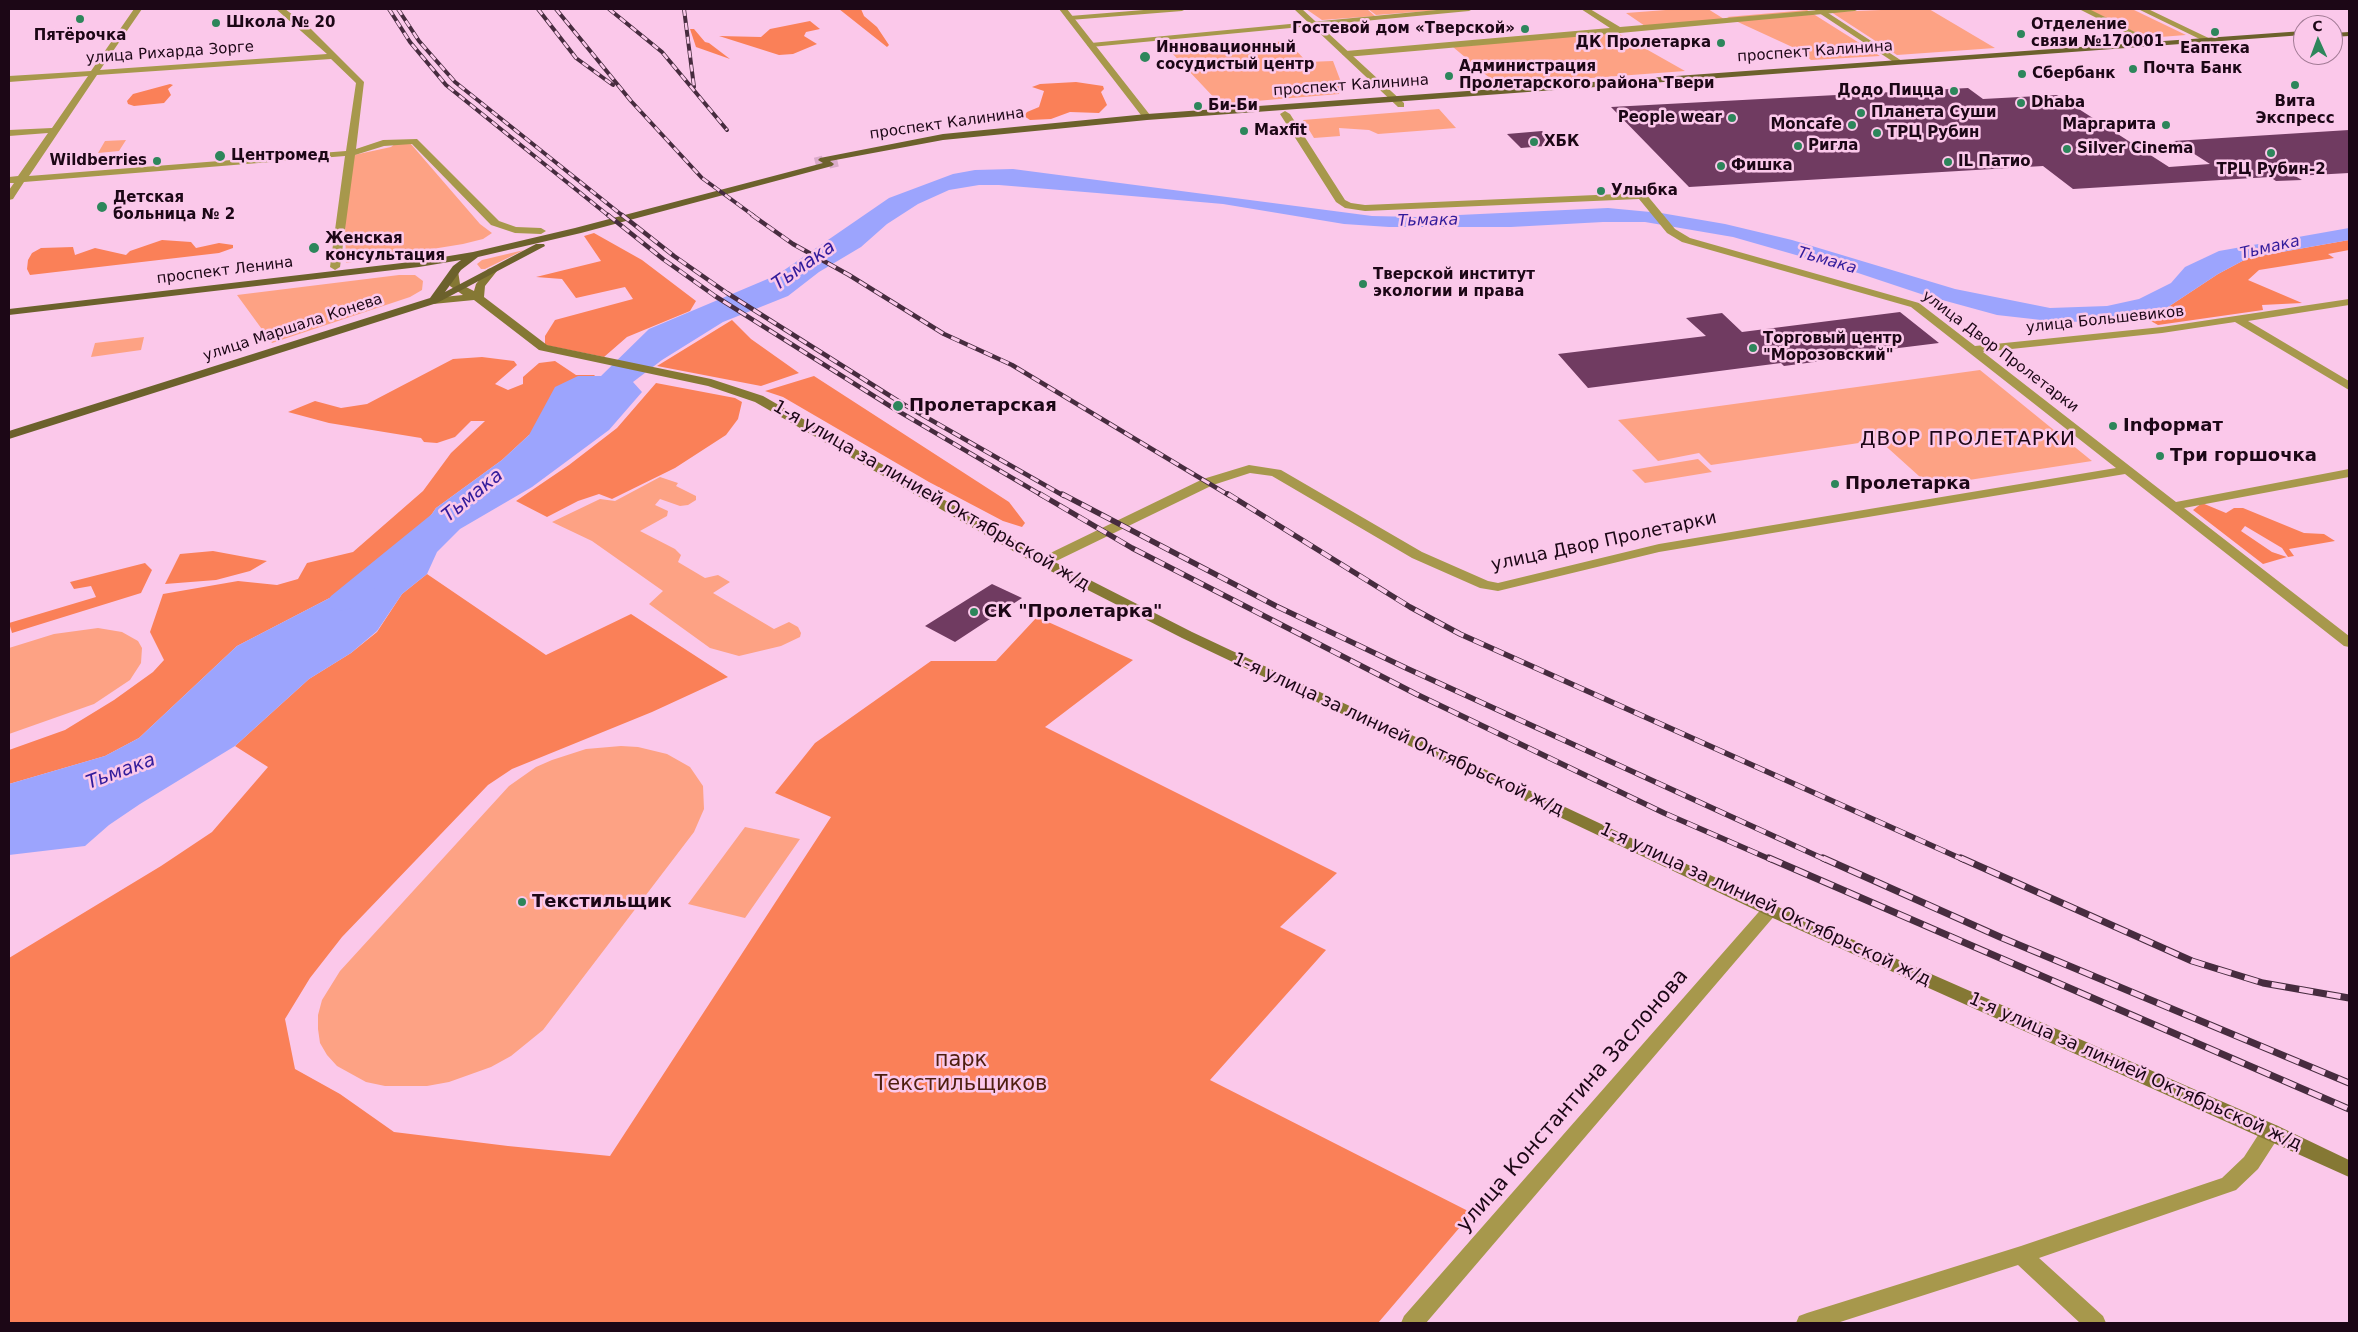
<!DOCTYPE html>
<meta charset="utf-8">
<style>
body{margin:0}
#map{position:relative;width:2358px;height:1332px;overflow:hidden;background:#fbc8ea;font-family:"DejaVu Sans",sans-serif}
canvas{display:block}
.frame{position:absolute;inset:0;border:10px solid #1c0716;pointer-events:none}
.north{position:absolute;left:2293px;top:15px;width:50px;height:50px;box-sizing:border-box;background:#fbc8ea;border:1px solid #a27b95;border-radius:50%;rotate:358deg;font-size:14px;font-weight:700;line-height:20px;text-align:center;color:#1c0716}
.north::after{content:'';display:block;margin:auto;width:18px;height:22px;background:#2d865b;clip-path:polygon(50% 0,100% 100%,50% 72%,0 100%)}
</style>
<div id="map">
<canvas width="2358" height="1332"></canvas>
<div class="frame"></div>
<div class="north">С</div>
</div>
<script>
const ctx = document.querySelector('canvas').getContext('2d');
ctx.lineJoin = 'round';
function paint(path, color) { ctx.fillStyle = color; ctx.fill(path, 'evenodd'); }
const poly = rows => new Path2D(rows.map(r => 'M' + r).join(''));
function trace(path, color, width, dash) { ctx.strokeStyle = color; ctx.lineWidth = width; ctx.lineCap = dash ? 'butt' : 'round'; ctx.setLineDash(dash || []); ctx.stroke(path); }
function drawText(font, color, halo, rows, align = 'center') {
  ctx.font = font + ' "DejaVu Sans",sans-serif'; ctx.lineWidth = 5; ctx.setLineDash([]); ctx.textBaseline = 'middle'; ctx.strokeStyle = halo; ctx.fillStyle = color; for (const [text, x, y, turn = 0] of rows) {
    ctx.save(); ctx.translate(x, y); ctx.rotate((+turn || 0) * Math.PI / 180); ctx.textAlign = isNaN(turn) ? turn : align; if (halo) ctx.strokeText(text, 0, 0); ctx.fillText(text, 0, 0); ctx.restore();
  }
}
const green = poly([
 [1306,9,1367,9,1375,16,1322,20],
 [1368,9,1455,9,1376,15],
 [1679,9,1708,9,1724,19,1645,26,1626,13],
 [1906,9,1929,9,1995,48,1897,55,1831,12],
 [2087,9,2132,9,2186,35,2147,38],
 [1807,10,1880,56,1811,60,1801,51,1727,17],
 [1616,32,1685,71,1498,85,1453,47],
 [1287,41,1307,62,1333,61,1341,82,1339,94,1220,104,1171,52,1197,48],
 [1439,109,1456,128,1378,134,1369,130,1339,128,1340,136,1314,138,1303,120],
 [126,140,119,151,98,153,105,141],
 [396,143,410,143,480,224,492,233,483,239,463,244,346,263,345,223,354,155,391,147],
 [524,250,485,269,481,269,477,264,482,260],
 [399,275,415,275,423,281,422,290,410,297,272,343,237,295],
 [144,337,141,350,91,357,95,343],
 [1980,370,2092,461,1930,486,1879,440,1711,465,1699,453,1658,461,1618,420],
 [1698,459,1712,472,1645,483,1632,470],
 [660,477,678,483,676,486,696,496,696,500,688,505,680,506,660,499,655,505,668,511,667,516,640,531,675,549,681,555,678,562,705,578,718,575,730,582,713,593,774,629,789,622,798,627,801,633,800,637,781,646,739,656,710,648,649,604,663,591,592,541,552,522,600,499,615,501],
 [98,628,122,632,138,641,142,648,141,663,130,680,94,704,9,734,9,648,54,634],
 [621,746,638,747,667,754,690,767,703,786,704,809,694,832,543,1030,511,1056,491,1067,449,1082,427,1086,385,1086,366,1082,337,1066,327,1055,320,1043,318,1029,318,1015,322,1000,340,971,509,786,536,767,552,760,586,749],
 [745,827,800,839,745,918,688,904]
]);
const forest = poly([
 [839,9,861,9,864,16,877,27,889,45,887,47],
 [810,21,820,29,806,32,804,36,817,44,793,54,779,55,719,36,761,37,770,29],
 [690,29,694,29,705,42,709,43,730,59,696,47],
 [1076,82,1103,86,1104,89,1101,92,1107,105,1099,113,1070,112,1051,119,1030,120,1024,116,1027,112,1039,107,1044,91,1032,87,1040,84],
 [170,84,173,85,168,89,171,95,164,103,134,106,128,104,127,101,133,94],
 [594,233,642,260,696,301,690,311,627,337,604,357,545,345,545,336,555,320,633,299,625,287,576,298,562,279,536,277,601,261,584,236],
 [162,240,191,242,196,248,219,243,233,245,233,248,219,253,30,275,27,269,28,260,32,253,41,248,73,247,75,255,95,248,126,255,130,251],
 [2349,240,2349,250,2328,254,2334,258,2259,270,2248,280,2302,303,2262,305,2263,310,2158,325,2142,316,2168,307,2218,274,2248,258],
 [732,320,751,339,799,373,761,386,657,366],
 [482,357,514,361,517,365,495,384,508,390,523,384,523,377,539,363,555,361,576,375,595,375,550,426,529,435,502,460,436,508,409,547,374,575,237,646,139,738,105,756,9,784,9,750,65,730,114,700,153,672,164,660,150,632,163,594,238,581,277,585,298,579,307,563,353,552,423,491,451,453,485,421,471,421,455,437,437,443,424,442,421,438,329,423,288,412,315,401,341,408,367,404,453,359],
 [814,376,1009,502,1025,523,1022,527,1003,521,929,482,783,397,765,391],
 [656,383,735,398,742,402,738,419,726,435,675,468,612,499,599,494,578,501,547,517,516,501,569,465,617,428],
 [2202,503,2226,513,2234,508,2243,508,2304,533,2324,534,2335,541,2289,549,2294,556,2288,557,2282,548,2245,526,2241,531,2272,552,2287,557,2263,564,2193,510],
 [213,551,267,561,250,571,216,580,165,584,180,554],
 [145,563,152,570,141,593,12,633,9,623,96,597,91,586,74,589,70,582],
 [427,574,546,655,631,614,728,677,652,712,512,769,488,785,342,937,310,978,285,1019,295,1069,340,1094,394,1132,508,1146,610,1156,831,817,775,793,815,743,931,661,996,661,1037,617,1133,660,1045,727,1337,873,1280,927,1326,950,1210,1080,1472,1213,1378,1323,9,1323,9,958,161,866,212,832,268,767,235,746,309,679,351,653,377,632,402,594]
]);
const water = poly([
 [1013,169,1372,216,1416,217,1608,208,1661,213,1725,224,1792,240,1955,289,2050,308,2107,306,2139,299,2171,283,2185,267,2219,251,2349,228,2349,240,2248,258,2218,274,2168,307,2142,316,2118,321,2059,322,1997,315,1924,295,1852,271,1733,237,1645,222,1603,222,1511,227,1389,227,1344,224,1223,204,1097,193,999,185,979,185,949,190,918,204,887,224,861,247,819,272,788,296,723,322,662,360,633,382,642,392,609,430,532,487,460,529,437,552,427,574,402,594,377,631,351,653,309,679,235,746,140,804,109,825,85,846,9,855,9,784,105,756,139,738,237,646,374,575,409,547,436,508,502,460,529,435,555,387,578,376,601,376,649,329,777,275,889,198,953,174,975,170]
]);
const river = poly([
 [441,512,450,514,454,520,450,526,351,608,341,611,331,608,327,602,331,596,432,514,441,512]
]);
const building = poly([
 [1968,88,1983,99,2057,95,2169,167,2210,164,2174,141,2349,130,2349,173,2295,176,2302,180,2276,181,2270,177,2073,189,2043,166,1689,187,1611,107],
 [1542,131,1556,145,1521,148,1507,134],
 [1900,312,1939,343,1834,356,1837,359,1784,366,1781,363,1588,388,1558,354,1706,336,1686,318,1722,313,1742,332],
 [992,584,1022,598,955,642,925,626]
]);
const primaryTunnel = poly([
 [815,162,823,160],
 [829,164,838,162]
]);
const minor = poly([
 [134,9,142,9,100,70,327,54,276,9,285,9,310,28,364,82,356,149,383,140,417,139,499,221,516,227,541,228,546,231,541,234,515,233,491,225,412,144,384,146,355,155,340,267,335,270,330,267,345,156,24,182,13,199,9,200,9,190,14,183,9,183,9,177,18,176,48,133,9,136,9,130,52,128,88,76,9,82,9,76,91,71,134,9],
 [331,59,356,83,346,151,29,176,97,75,331,59],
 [1156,9,1186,9,1182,11,1070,20,1066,18,1070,16,1156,9],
 [1447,9,1473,9,1469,11,1091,47,1087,45,1091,43,1447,9],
 [1581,9,1590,9,1620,27,1831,9,1859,9,1855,11,1620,33,1346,57,1342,54,1346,51,1610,28,1581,9],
 [1285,111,1290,114,1345,200,1351,203,1365,205,1642,193,1646,194,1675,229,1690,238,1919,303,1975,346,2162,327,2349,299,2349,305,2248,321,2349,381,2349,390,2235,322,2162,333,1983,352,2176,502,2349,469,2349,477,2184,508,2349,636,2349,647,2344,646,2125,474,1659,552,1498,591,1480,588,1412,558,1272,476,1250,473,1213,485,1048,565,1038,565,1036,562,1038,559,1203,479,1249,465,1281,470,1422,552,1488,581,1498,583,1659,544,2116,468,1911,307,1682,242,1667,233,1639,199,1365,211,1345,208,1336,202,1280,114,1285,111],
 [1770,904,1776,906,1779,910,1776,914,1426,1323,1401,1323,1404,1316,1764,906,1770,904],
 [2271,1124,2278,1126,2281,1132,2278,1138,2258,1169,2236,1190,2039,1258,2103,1316,2106,1323,2080,1323,2018,1265,1837,1323,1796,1323,1799,1316,1807,1313,2021,1246,2222,1178,2244,1157,2264,1126,2271,1124]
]);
const tertiary = poly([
 [1059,9,1067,9,1150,115,1150,119,1144,119,1059,9],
 [1294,9,1302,9,1404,103,1404,107,1398,107,1294,9],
 [1813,9,1822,9,1902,61,1895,63,1813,9],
 [2079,9,2089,9,2157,43,2150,45,2079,9],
 [2138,9,2148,9,2219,43,2212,45,2138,9]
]);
const secondary = poly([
 [492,268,497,271,485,286,484,297,547,345,711,379,763,396,1037,553,1192,632,1776,906,2278,1126,2349,1160,2349,1177,1764,914,1182,638,1027,559,755,402,708,386,539,350,474,300,433,304,427,301,433,298,463,295,450,286,447,278,450,271,458,271,460,284,474,291,476,284,488,269,492,268]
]);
const primary = poly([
 [2303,31,2303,35,1147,120,943,140,830,161,834,164,832,166,581,233,478,257,461,270,445,292,536,244,544,244,545,246,437,303,9,439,9,431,430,298,453,266,461,260,419,267,9,315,9,309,419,261,473,252,575,228,823,163,818,160,820,158,943,134,1147,114,2303,31],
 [2349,32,2349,36,2333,37,2333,33,2349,32]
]);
const railFar3 = poly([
 [389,9,410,42,446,85,609,216],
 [398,9,419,41,455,82,623,216],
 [538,9,576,58,613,85],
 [556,9,631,101,702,178,754,216],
 [609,9,662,52,727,130],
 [684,9,694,87]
]);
const railFar2 = poly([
 [608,215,663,259,715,296,893,408,1043,496],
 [622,215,674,256,727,293,903,404,1064,496],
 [752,215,793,244,849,275,944,334,1012,365,1230,496]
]);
const railFar1 = poly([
 [1040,494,1132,548,1416,694,1664,813,1772,860],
 [1062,494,1276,606,1406,668,1826,860],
 [1228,494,1410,607,1460,634,1964,860]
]);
const rail = poly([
 [1769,858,2349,1109],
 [1823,858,2000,937,2349,1083],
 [1961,858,2192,961,2263,983,2349,998]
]);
const markers = [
 [80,19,5,"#2d865b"],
 [216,23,5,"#2d865b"],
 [1525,29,5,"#2d865b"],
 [2215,32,5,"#2d865b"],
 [2021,34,5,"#2d865b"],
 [1721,43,5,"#2d865b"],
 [1145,57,6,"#2d865b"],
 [2133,69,5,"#2d865b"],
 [2022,74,5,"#2d865b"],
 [1449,76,5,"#2d865b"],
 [2295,85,5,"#2d865b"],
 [1954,91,5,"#2d865b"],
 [2021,103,5,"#2d865b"],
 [1198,106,5,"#2d865b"],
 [1861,113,5,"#2d865b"],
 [1732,118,5,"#2d865b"],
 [1852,125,5,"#2d865b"],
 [2166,125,5,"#2d865b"],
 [1244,131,5,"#2d865b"],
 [1877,133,5,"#2d865b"],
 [1534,142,5,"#2d865b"],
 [1798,146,5,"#2d865b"],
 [2067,149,5,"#2d865b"],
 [2271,153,5,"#2d865b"],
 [220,156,6,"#2d865b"],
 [157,161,5,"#2d865b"],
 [1948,162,5,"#2d865b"],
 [1721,166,5,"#2d865b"],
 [1601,191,5,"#2d865b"],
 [102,207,6,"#2d865b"],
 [314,248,6,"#2d865b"],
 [1363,284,5,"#2d865b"],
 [1753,348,5,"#2d865b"],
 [898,406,6,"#2d865b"],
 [2113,426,5,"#2d865b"],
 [2160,456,5,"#2d865b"],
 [1835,484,5,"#2d865b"],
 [974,612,5,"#2d865b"],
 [522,902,5,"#2d865b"]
];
const farPoinames = [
 ["Школа № 20",226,23],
 ["Отделение",2031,25],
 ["связи №170001",2031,42],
 ["Гостевой дом «Тверской»",1515,29,"right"],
 ["Пятёрочка",80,36,"center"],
 ["ДК Пролетарка",1711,43,"right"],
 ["Инновационный",1156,48],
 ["сосудистый центр",1156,65],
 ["Еаптека",2215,49,"center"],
 ["Администрация",1459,67],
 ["Пролетарского района Твери",1459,84],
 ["Почта Банк",2143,69],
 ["Сбербанк",2032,74],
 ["Додо Пицца",1944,91,"right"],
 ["Вита",2295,102,"center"],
 ["Экспресс",2295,119,"center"],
 ["Dhaba",2031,103],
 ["Би-Би",1208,106],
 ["Планета Суши",1871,113],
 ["People wear",1722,118,"right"],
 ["Moncafe",1842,125,"right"],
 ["Маргарита",2156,125,"right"],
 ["Maxfit",1254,131],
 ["ТРЦ Рубин",1887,133],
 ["ХБК",1544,142],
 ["Ригла",1808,146],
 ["Silver Cinema",2077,149],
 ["Центромед",231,156],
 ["Wildberries",147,161,"right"],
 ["IL Патио",1958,162],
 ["Фишка",1731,166],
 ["ТРЦ Рубин-2",2271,170,"center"],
 ["Улыбка",1611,191],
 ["Детская",113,198],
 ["больница № 2",113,215],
 ["Женская",325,239],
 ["консультация",325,256],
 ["Тверской институт",1373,275],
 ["экологии и права",1373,292],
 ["Торговый центр",1763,339],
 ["\"Морозовский\"",1763,356]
];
const farStreetnames = [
 ["проспект Калинина",1815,52,-4],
 ["улица Рихарда Зорге",170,53,-4],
 ["проспект Калинина",1351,86,-4],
 ["проспект Калинина",947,124,-8],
 ["проспект Ленина",225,271,-7],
 ["улица Большевиков",2105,320,-6],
 ["улица Маршала Конева",293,328,-18],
 ["улица Двор Пролетарки",2000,352,37]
];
const farWaternames = [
 ["Тьмака",1428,221,-1],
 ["Тьмака",2270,248,-13],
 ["Тьмака",1827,261,16]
];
const poiNames = [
 ["Пролетарская",909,406],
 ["Inформат",2123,426],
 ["Три горшочка",2170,456],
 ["Пролетарка",1845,484],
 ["СК \"Пролетарка\"",984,612],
 ["Текстильщик",532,902]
];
const streetNames = [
 ["1-я улица за линией Октябрьской ж/д",931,496,30],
 ["улица Двор Пролетарки",1604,542,-12],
 ["1-я улица за линией Октябрьской ж/д",1398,735,25],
 ["1-я улица за линией Октябрьской ж/д",1765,905,25],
 ["1-я улица за линией Октябрьской ж/д",2135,1072,24]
];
const waterNames = [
 ["Тьмака",804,266,-35],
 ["Тьмака",473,496,-39],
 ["Тьмака",121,772,-20]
];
const quarterNames = [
 ["ДВОР ПРОЛЕТАРКИ",1968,440]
];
const nearParknames = [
 ["парк",961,1061],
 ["Текстильщиков",961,1085]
];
const nearStreetnames = [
 ["улица Константина Заслонова",1573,1101,-49]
];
paint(green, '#fda284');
paint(forest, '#fa8058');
paint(water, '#9ca4fd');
paint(river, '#9ca4fd');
paint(building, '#703b61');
trace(primaryTunnel, '#daabca', 9, [9, 4.5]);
paint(minor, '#a7984c');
paint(tertiary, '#a7984c');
paint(secondary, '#857834');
paint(primary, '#6c612c');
trace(railFar3, '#472c3f', 4);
trace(railFar2, '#472c3f', 4.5);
trace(railFar1, '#472c3f', 5.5);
trace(rail, '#472c3f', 7);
trace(railFar3, '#fbc8ea', 2.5, [7]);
trace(railFar2, '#fbc8ea', 3, [9]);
trace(railFar1, '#fbc8ea', 4, [11]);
trace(rail, '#fbc8ea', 5, [14]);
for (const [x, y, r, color] of markers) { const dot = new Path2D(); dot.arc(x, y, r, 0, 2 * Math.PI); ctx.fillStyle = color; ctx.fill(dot); trace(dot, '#fbc8ea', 2); }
drawText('bold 15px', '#1c0716', '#fbc8ea', farPoinames, 'left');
drawText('15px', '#1c0716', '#fbc8ea', farStreetnames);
drawText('italic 16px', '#311b9b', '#fbc8ea', farWaternames);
drawText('bold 18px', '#1c0716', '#fbc8ea', poiNames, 'left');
drawText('18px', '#1c0716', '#fbc8ea', streetNames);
drawText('italic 19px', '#311b9b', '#fbc8ea', waterNames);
ctx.letterSpacing = '1px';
drawText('20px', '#1c0716', '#fbc8ea', quarterNames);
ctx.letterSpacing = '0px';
drawText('21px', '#4d1e0e', '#fbc8ea', nearParknames);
drawText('21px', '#1c0716', '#fbc8ea', nearStreetnames);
</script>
